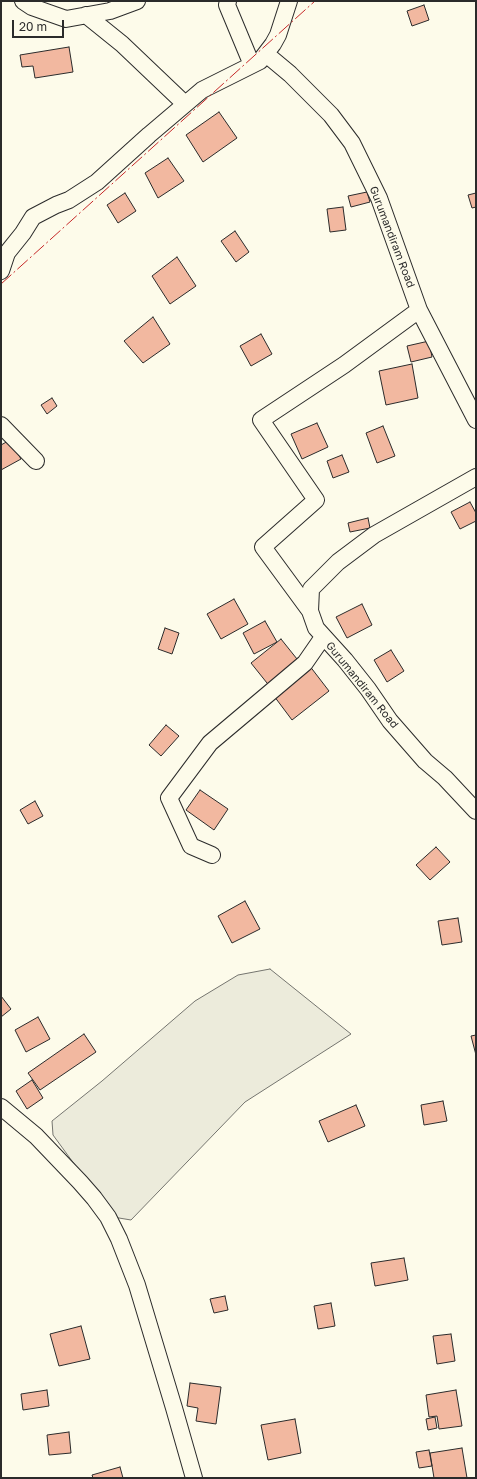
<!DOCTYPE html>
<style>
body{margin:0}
#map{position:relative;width:477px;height:1479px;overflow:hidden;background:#fdfbea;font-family:"Golos Text",sans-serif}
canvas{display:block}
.frame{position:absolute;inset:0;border:2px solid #2b2b2b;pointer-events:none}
.scale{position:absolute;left:12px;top:20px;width:52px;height:18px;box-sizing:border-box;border:2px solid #2b2b2b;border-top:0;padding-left:5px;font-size:12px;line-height:14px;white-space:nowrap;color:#2b2b2b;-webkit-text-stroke:3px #fdfbea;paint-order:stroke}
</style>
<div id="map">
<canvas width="477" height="1479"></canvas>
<div class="frame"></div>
<div class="scale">20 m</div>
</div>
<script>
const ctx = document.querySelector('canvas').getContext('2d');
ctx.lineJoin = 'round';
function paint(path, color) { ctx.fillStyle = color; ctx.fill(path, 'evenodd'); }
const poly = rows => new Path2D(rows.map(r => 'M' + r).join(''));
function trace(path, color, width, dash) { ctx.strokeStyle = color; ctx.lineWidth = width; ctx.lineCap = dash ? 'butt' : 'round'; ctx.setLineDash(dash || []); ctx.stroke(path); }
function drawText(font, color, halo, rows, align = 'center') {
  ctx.font = font + ' "Golos Text",sans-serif'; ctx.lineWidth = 3; ctx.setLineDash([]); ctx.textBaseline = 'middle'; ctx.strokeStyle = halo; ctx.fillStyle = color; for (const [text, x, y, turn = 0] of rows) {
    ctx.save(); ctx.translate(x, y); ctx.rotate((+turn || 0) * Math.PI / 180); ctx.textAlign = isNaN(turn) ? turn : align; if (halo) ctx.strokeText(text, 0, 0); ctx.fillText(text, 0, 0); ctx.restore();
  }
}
const green = poly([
 [270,969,351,1034,245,1102,131,1220,113,1217,53,1135,52,1121,102,1081,195,1001,238,975,270,969]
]);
const building = poly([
 [424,5,429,20,412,26,407,11,424,5],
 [69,47,73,72,35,78,33,66,22,67,20,55,69,47],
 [219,112,237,138,203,162,186,135,219,112],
 [168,158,184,181,158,198,145,173,168,158],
 [367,192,370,202,351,207,348,196,367,192],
 [125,193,136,211,118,223,107,205,125,193],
 [476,193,476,207,472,208,468,195,476,193],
 [343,207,346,230,330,232,327,209,343,207],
 [235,231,249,252,236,262,221,241,235,231],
 [177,257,196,286,170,304,152,276,177,257],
 [153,317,170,344,143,363,124,341,153,317],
 [261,334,272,354,251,366,240,346,261,334],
 [429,341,432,357,411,362,407,346,429,341],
 [412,364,418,398,386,405,379,371,412,364],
 [52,398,57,406,47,414,41,405,52,398],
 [317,423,328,447,302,459,291,434,317,423],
 [383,426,395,456,377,463,366,433,383,426],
 [10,440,21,459,1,470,1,445,10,440],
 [342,455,349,472,333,478,327,461,342,455],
 [470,502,476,513,476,521,460,529,451,512,470,502],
 [368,518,370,528,350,532,348,523,368,518],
 [234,599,248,624,221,639,207,614,234,599],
 [362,604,372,625,347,638,336,617,362,604],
 [265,621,277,642,254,654,243,633,265,621],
 [165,628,179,633,172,654,158,649,165,628],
 [281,639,301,664,271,688,251,663,281,639],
 [391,650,404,671,387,682,374,660,391,650],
 [309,665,329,691,292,720,274,696,309,665],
 [166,725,179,736,161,756,149,745,166,725],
 [200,790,228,809,214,830,186,810,200,790],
 [35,801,43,816,28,824,20,810,35,801],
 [436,847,450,862,430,880,416,865,436,847],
 [245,901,260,929,232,943,218,916,245,901],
 [458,918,462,942,442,945,438,921,458,918],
 [1,996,11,1009,1,1017,1,996],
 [38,1017,50,1039,26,1052,15,1030,38,1017],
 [84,1034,96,1052,40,1090,28,1073,84,1034],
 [476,1035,476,1055,471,1036,476,1035],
 [32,1080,43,1098,27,1109,16,1091,32,1080],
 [443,1101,447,1121,424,1125,421,1105,443,1101],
 [356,1105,365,1126,328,1142,319,1121,356,1105],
 [404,1258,408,1280,375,1286,371,1263,404,1258],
 [225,1296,228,1310,214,1313,210,1299,225,1296],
 [331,1303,335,1326,318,1329,314,1306,331,1303],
 [81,1326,90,1359,59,1366,50,1334,81,1326],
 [451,1334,455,1361,437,1364,433,1336,451,1334],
 [190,1383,221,1387,216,1424,196,1421,198,1408,187,1406,190,1383],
 [47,1390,49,1406,23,1410,21,1394,47,1390],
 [456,1390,462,1426,439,1429,437,1416,429,1417,426,1395,456,1390],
 [435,1417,437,1428,428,1430,426,1419,435,1417],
 [295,1419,301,1453,268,1460,261,1425,295,1419],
 [69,1432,71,1453,49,1455,47,1435,69,1432],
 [462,1448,467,1478,434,1478,430,1453,462,1448],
 [429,1450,432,1466,419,1468,416,1452,429,1450],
 [120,1467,123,1478,93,1478,92,1475,120,1467]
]);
const minor = poly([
 [23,1,32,7,66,19,110,11,137,1],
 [228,1,227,5,252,65],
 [86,15,122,44,185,104],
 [266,54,290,74,331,115,352,143,379,198,419,310,476,420],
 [1,271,7,253,23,233,33,217,56,205,69,200,97,182,149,135,202,90,260,61,273,44,278,35,289,1],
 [1,425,36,461],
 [476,477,374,535,338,562,311,589,310,611,316,628,345,660,368,689,390,721,425,761,445,778,476,811],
 [310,611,263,547,316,500,261,420,344,365,419,310],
 [212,855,191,846,169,798,210,743,305,663,323,637],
 [1,1107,36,1136,80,1182,94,1198,108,1217,119,1239,137,1285,174,1408,194,1478]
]);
const power = poly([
 [1,284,315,1]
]);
const streetNames = [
 ["Gurumandiram Road",392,237,69],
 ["Gurumandiram Road",362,685,51]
];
paint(green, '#ecebdb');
trace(green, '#74746e', 1);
paint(building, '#f2b8a0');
trace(building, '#2b2b2b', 1);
trace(minor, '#2b2b2b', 18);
trace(minor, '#fdfbea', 16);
trace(power, '#c62828', 1, [14, 3, 2, 3]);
drawText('11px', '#2b2b2b', '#fdfbea', streetNames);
</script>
